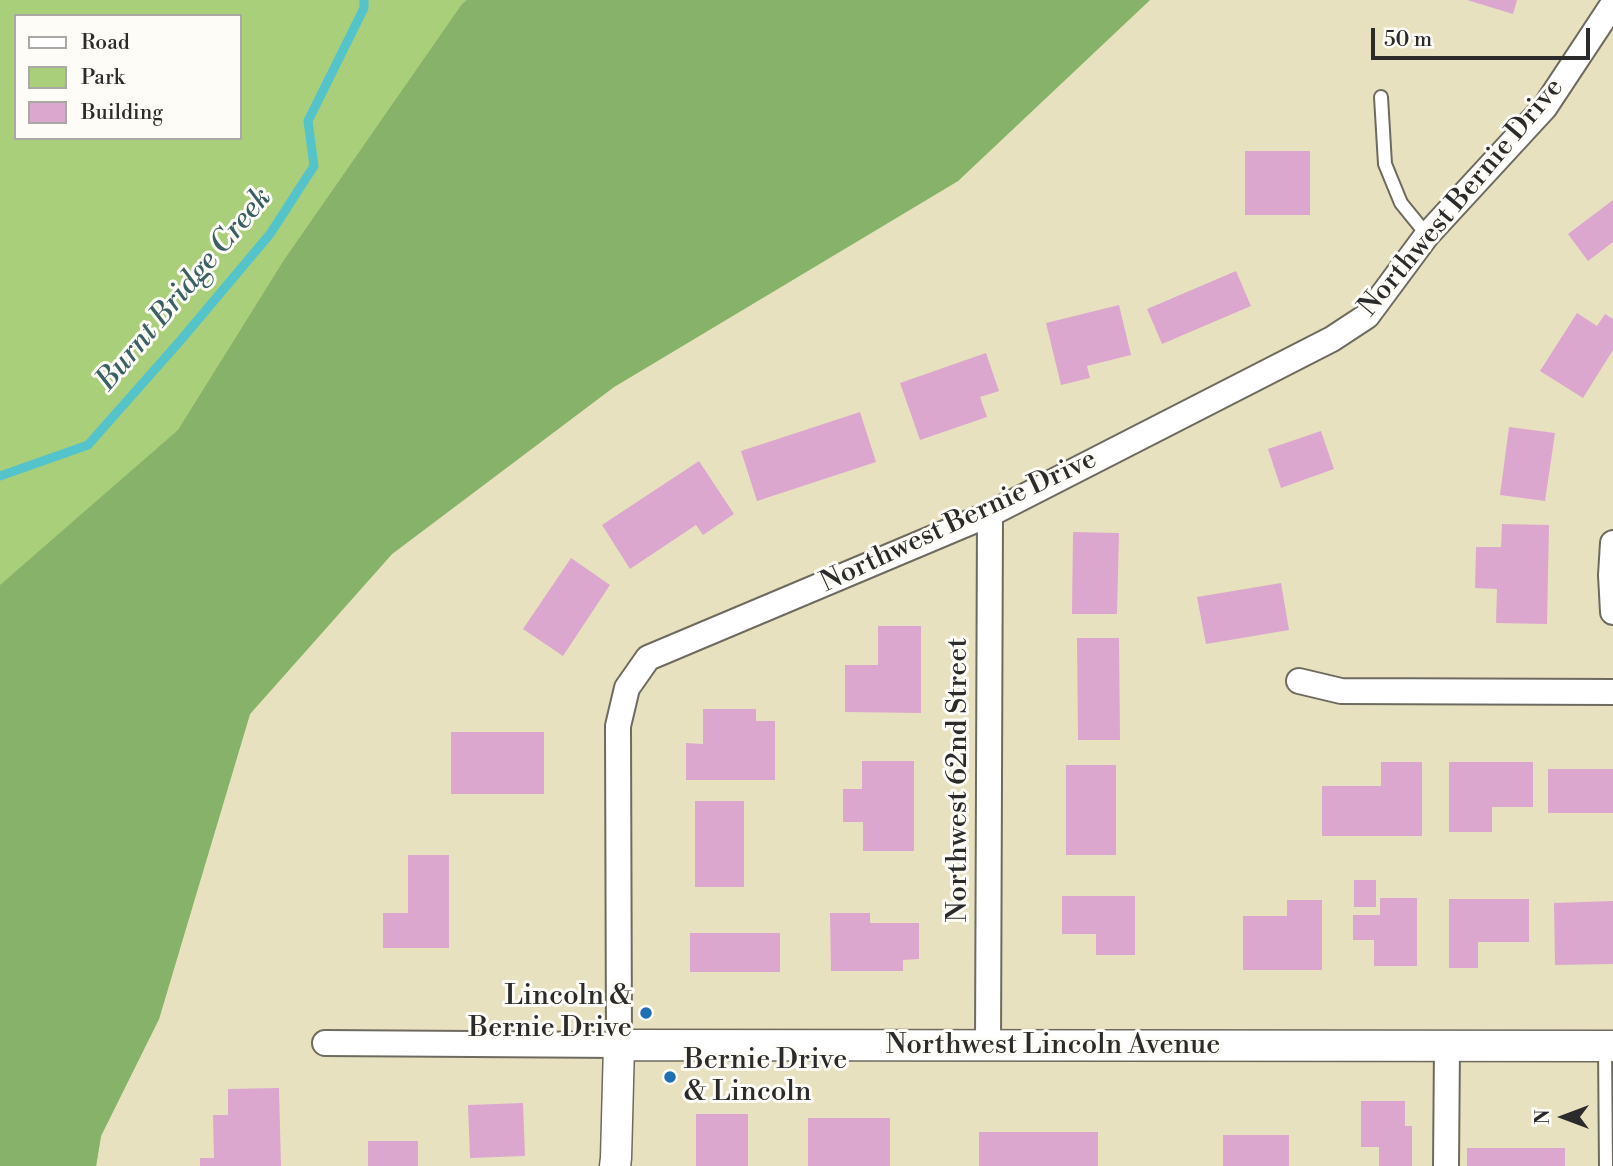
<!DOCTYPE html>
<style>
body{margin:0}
#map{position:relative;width:1613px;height:1166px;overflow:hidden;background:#e8e1bf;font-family:"Libre Bodoni",serif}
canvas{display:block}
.legend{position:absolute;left:14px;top:14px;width:228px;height:126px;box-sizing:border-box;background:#fdfcf7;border:2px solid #a9a8a5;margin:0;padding:9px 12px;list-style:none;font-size:21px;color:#2b2b2b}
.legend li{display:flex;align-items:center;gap:14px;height:35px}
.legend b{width:35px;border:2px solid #a9a8a5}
.north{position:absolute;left:1529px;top:1082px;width:70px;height:70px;-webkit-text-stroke:5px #fdfcf7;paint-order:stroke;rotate:270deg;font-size:19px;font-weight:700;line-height:28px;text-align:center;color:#2b2b2b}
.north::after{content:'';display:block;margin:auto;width:24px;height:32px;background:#2b2b2b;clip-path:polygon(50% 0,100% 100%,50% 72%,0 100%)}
.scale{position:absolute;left:1371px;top:28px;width:219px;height:32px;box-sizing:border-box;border:4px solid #2b2b2b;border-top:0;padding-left:9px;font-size:21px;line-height:24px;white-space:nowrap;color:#2b2b2b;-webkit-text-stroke:5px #fdfcf7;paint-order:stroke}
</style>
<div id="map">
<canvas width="1613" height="1166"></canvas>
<ul class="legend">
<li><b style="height:9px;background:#fff"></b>Road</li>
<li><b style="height:19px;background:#aacf7a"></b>Park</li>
<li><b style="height:19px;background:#dca7ce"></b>Building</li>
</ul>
<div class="north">N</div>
<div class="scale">50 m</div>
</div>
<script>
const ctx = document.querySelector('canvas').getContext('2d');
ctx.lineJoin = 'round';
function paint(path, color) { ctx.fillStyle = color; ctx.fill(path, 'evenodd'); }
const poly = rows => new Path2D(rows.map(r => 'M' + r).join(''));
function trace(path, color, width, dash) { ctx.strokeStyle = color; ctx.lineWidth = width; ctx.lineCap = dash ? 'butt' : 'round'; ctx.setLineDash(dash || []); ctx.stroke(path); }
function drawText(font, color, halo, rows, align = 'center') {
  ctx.font = font + ' "Libre Bodoni",serif'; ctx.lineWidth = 6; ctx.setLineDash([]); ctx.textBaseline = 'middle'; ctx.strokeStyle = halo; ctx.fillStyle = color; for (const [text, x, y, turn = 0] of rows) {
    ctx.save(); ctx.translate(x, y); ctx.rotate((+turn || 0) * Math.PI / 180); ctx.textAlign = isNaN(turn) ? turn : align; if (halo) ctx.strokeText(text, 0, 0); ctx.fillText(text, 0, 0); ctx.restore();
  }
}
const green = poly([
 [0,0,1150,0,958,181,614,387,392,554,250,714,159,1019,101,1136,96,1166,0,1166],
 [16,16,240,16,240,138,16,138]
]);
const forest = poly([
 [467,0,1150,0,958,181,614,387,392,554,250,714,159,1019,101,1136,96,1166,0,1166,0,585,178,430,284,260,462,4]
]);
const stream = poly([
 [0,476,88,445,180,341,270,234,314,166,308,121,364,8,364,0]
]);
const building = poly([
 [1467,0,1517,0,1513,14],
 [1245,151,1310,151,1310,215,1245,215],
 [1613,200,1613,242,1588,261,1568,234],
 [1236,271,1251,306,1162,344,1147,309],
 [1119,305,1131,355,1087,366,1090,378,1061,385,1046,323],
 [1577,313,1597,326,1605,314,1613,319,1613,350,1583,398,1540,371],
 [986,353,999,391,980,397,987,417,920,440,900,383],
 [860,412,876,462,757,501,741,451],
 [1509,427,1555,433,1545,501,1500,495],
 [1321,431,1334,469,1281,488,1268,449],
 [699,461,734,514,703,535,696,525,630,569,602,525],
 [1502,524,1549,525,1547,624,1496,623,1497,589,1475,588,1476,547,1501,547],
 [1073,532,1119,533,1117,614,1072,614],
 [571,558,610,585,563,656,523,629],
 [1281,583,1289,630,1206,644,1197,597],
 [878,626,921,626,921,713,845,712,845,665,878,665],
 [1077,638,1119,638,1120,740,1078,740],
 [703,709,756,709,756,721,775,721,775,780,686,780,686,743,703,744],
 [451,732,544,732,544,794,451,794],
 [862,761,914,761,914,851,863,851,863,822,843,822,843,789,862,789],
 [1381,762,1422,762,1422,836,1322,836,1322,786,1381,786],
 [1449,762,1533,762,1533,807,1492,807,1492,832,1449,832],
 [1066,765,1116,765,1116,855,1066,855],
 [1548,769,1613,769,1613,813,1548,813],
 [695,801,744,801,744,887,695,887],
 [408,855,449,855,449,948,383,948,383,913,408,913],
 [1354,880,1376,880,1376,907,1354,907],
 [1062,896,1135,896,1135,955,1096,955,1096,934,1062,934],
 [1380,898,1417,898,1417,966,1374,966,1374,940,1353,940,1353,915,1380,915],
 [1449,899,1529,899,1529,942,1478,942,1478,968,1449,968],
 [1287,900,1322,900,1322,970,1243,970,1243,916,1287,916],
 [1613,901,1613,964,1555,965,1554,903],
 [830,913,870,913,870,923,919,923,919,959,903,960,903,971,831,971],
 [690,933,780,933,780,972,690,972],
 [279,1088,281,1166,200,1166,200,1158,214,1158,213,1115,228,1115,228,1089],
 [1361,1101,1405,1101,1405,1126,1412,1126,1412,1166,1379,1166,1379,1147,1361,1147],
 [523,1103,525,1156,470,1158,468,1105],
 [696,1114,748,1114,748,1166,696,1166],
 [808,1118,890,1118,890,1166,808,1166],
 [979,1132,1098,1132,1098,1166,979,1166],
 [1223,1135,1289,1135,1289,1166,1223,1166],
 [368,1141,418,1141,418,1166,368,1166],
 [1467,1148,1565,1148,1565,1166,1467,1166]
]);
const service = poly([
 [1381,97,1385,164,1401,203,1427,235],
 [1605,1046,1606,1166]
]);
const minor = poly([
 [1613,543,1611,575,1613,612],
 [1299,681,1341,691,1613,692],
 [325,1043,619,1045,618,726,627,688,648,658,990,514,1332,339,1367,316,1427,235,1545,107,1613,4],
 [988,1046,990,514],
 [1446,1166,1447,1045]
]);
const tertiary = poly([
 [615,1166,616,1158,619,1045,1613,1046]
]);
const markers = [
 [646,1013,7,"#1f6fb2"],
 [670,1077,7,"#1f6fb2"]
];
const streetNames = [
 ["Northwest Bernie Drive",1462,198,-50],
 ["Northwest Bernie Drive",959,522,-25],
 ["Northwest 62nd Street",959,780,-90],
 ["Northwest Lincoln Avenue",1053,1046]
];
const poiNames = [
 ["Lincoln &",632,997],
 ["Bernie Drive",632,1029],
 ["Bernie Drive",684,1061,"left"],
 ["& Lincoln",684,1093,"left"]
];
const waterNames = [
 ["Burnt Bridge Creek",185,290,-50]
];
paint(green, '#aacf7a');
paint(forest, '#87b26a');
trace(stream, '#55c3ca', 9);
paint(building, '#dca7ce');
trace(service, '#6d6b5f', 16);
trace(minor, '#6d6b5f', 28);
trace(tertiary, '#6d6b5f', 33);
trace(service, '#fff', 12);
trace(minor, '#fff', 24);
trace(tertiary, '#fff', 30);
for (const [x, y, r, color] of markers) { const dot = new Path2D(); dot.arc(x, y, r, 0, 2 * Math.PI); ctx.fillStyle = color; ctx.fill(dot); trace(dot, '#fdfcf7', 2.5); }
drawText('28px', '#2b2b2b', '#fdfcf7', streetNames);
drawText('28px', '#2b2b2b', '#fdfcf7', poiNames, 'right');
drawText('italic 30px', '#3a6063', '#fdfcf7', waterNames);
</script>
